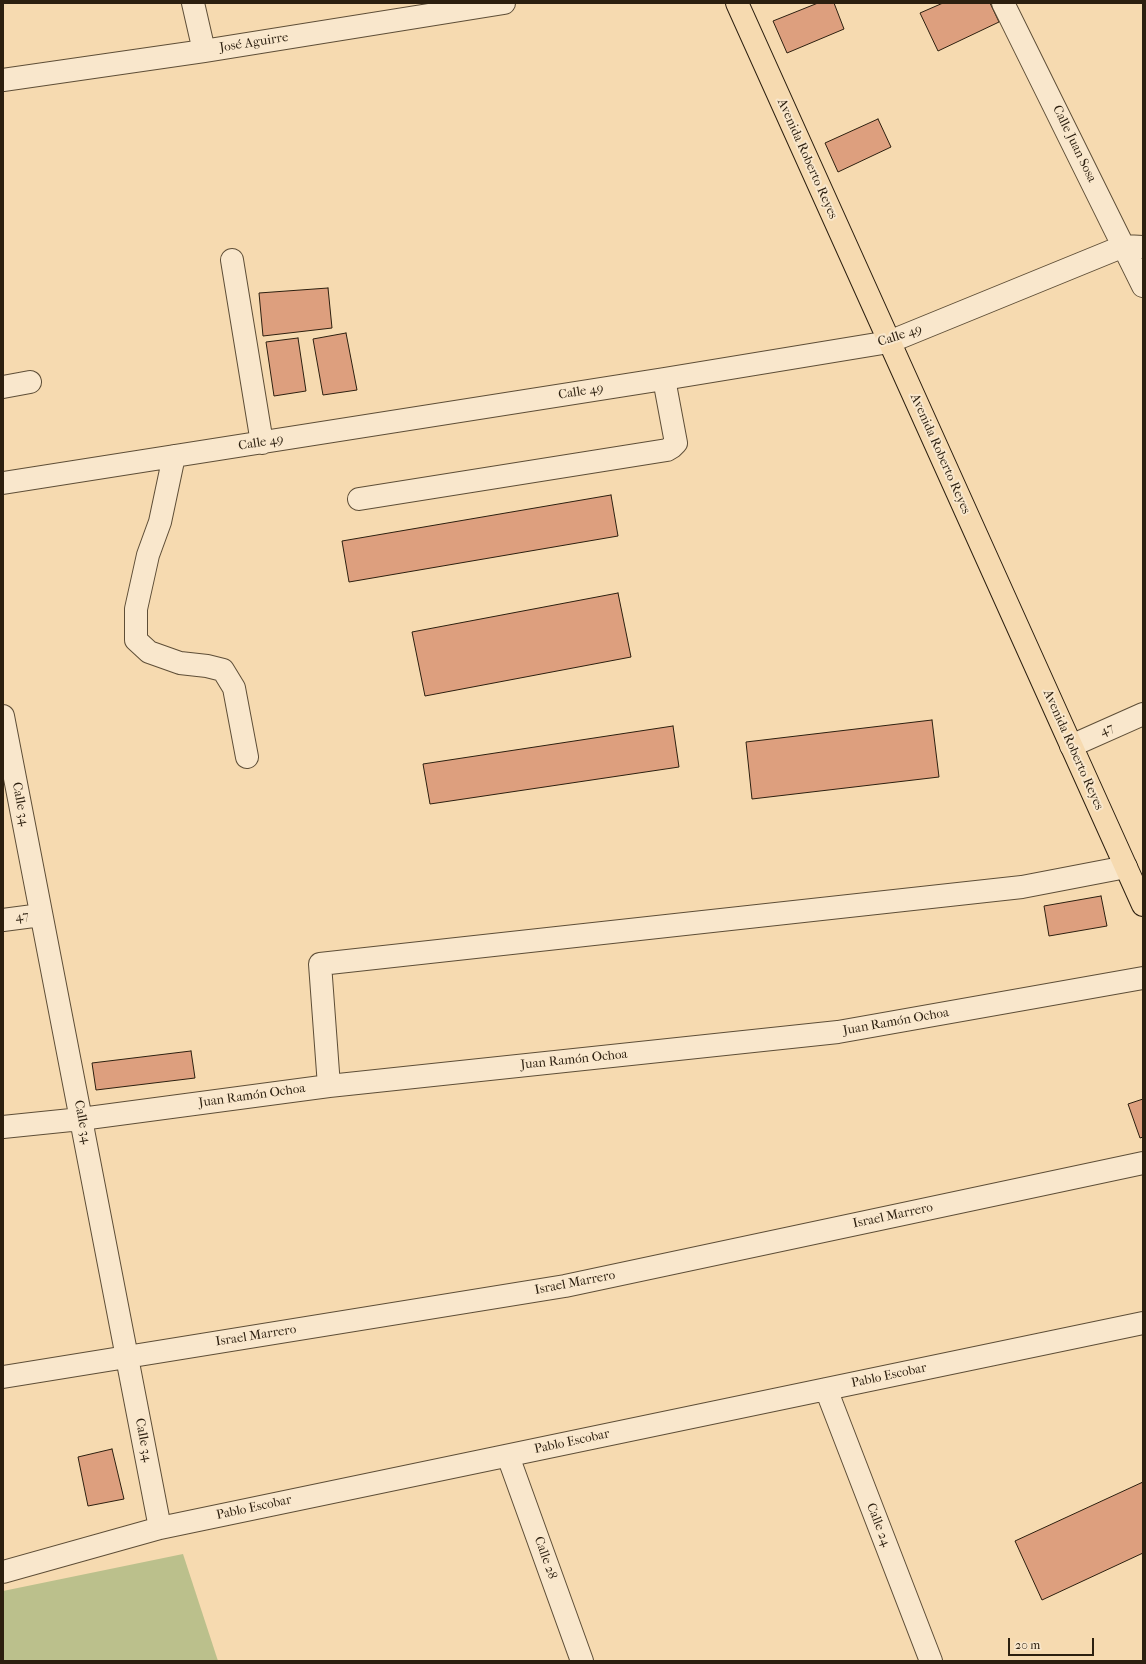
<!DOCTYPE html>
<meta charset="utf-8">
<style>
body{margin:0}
#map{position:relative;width:1146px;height:1664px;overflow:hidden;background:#f6dab0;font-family:"IM FELL French Canon",serif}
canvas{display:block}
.frame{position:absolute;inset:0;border:4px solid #2c1f0f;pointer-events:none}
.scale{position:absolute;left:1008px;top:1638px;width:86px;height:18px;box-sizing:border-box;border:2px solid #2c1f0f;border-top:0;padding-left:5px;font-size:12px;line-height:14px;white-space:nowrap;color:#2c1f0f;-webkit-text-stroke:3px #f9e7cc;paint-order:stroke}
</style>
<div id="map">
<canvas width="1146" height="1664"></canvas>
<div class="frame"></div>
<div class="scale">20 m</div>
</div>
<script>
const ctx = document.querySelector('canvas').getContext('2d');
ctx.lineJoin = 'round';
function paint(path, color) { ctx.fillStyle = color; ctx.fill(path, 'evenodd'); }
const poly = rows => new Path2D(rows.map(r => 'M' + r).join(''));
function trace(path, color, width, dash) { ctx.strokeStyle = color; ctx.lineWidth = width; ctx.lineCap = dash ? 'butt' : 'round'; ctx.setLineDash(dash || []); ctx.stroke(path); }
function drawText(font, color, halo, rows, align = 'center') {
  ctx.font = font + ' "IM FELL French Canon",serif'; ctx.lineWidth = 4; ctx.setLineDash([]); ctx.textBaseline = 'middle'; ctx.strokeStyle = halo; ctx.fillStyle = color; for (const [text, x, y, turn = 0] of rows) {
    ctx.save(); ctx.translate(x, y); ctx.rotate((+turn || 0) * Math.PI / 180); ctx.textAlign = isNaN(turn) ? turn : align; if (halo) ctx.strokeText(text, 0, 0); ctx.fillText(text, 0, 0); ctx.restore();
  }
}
const green = poly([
 [183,1554,218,1661,3,1661,3,1591]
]);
const building = poly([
 [818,3,834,3,844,29,787,53,773,21,818,3],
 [943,3,990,3,999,22,938,51,920,13,943,3],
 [878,119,891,147,838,172,825,143,878,119],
 [328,288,332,328,263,336,259,293,328,288],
 [346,333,357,390,323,395,313,339,346,333],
 [298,338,306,391,274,396,266,342,298,338],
 [611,495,618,536,349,582,342,541,611,495],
 [618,593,631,657,425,696,412,632,618,593],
 [932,720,939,777,752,799,746,742,932,720],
 [673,726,679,767,430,804,423,764,673,726],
 [1101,896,1107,926,1049,936,1044,906,1101,896],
 [191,1051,195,1078,96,1090,92,1063,191,1051],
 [1143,1099,1143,1137,1140,1138,1128,1104,1143,1099],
 [112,1449,124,1499,88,1506,78,1457,112,1449],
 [1143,1482,1143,1553,1042,1600,1015,1541,1143,1482]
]);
const minor = poly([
 [193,3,204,51],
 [1003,3,1143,286],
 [3,80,204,51,504,3],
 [232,260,262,443],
 [3,387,30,382],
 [174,456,160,522,148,555,136,609,136,640,149,652,180,663,207,666,223,670,234,688,247,757],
 [3,483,664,379,889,342,1124,246,1143,247],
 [359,499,667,450,672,447,676,443,664,379],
 [3,716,160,1528],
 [1071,746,1143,714],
 [3,920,41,915],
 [329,1086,320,964,1022,887,1126,867],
 [3,1127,81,1119,329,1086,838,1032,1143,978],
 [3,1377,565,1286,1143,1163],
 [826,1389,931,1661],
 [508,1456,582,1661],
 [3,1572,160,1528,1143,1323]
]);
const major = poly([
 [737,3,1143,905]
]);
const streetNames = [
 ["José Aguirre",254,43,-9],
 ["Calle Juan Sosa",1074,144,64],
 ["Avenida Roberto Reyes",807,159,66],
 ["Calle 49",900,336,-18],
 ["Calle 49",581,392,-9],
 ["Calle 49",261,443,-9],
 ["Avenida Roberto Reyes",940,454,66],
 ["47",1107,730,-24],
 ["Avenida Roberto Reyes",1073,750,66],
 ["Calle 34",20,804,79],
 ["47",22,917,-8],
 ["Juan Ramón Ochoa",896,1022,-10],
 ["Juan Ramón Ochoa",574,1060,-6],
 ["Juan Ramón Ochoa",252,1096,-8],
 ["Calle 34",82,1122,79],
 ["Israel Marrero",893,1216,-12],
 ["Israel Marrero",575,1283,-11],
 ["Israel Marrero",256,1336,-9],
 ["Pablo Escobar",889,1376,-12],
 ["Calle 34",143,1440,79],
 ["Pablo Escobar",572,1442,-12],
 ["Pablo Escobar",254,1508,-12],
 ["Calle 24",878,1525,69],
 ["Calle 28",545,1558,70]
];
paint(green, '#bbc08c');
paint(building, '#dd9f7e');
trace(building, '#2c1f0f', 1);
trace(minor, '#5e4e37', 24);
trace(major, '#2c1f0f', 24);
trace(minor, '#f9e7cc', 22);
trace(major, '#f6dab0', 22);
drawText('13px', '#2c1f0f', '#f9e7cc', streetNames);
</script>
